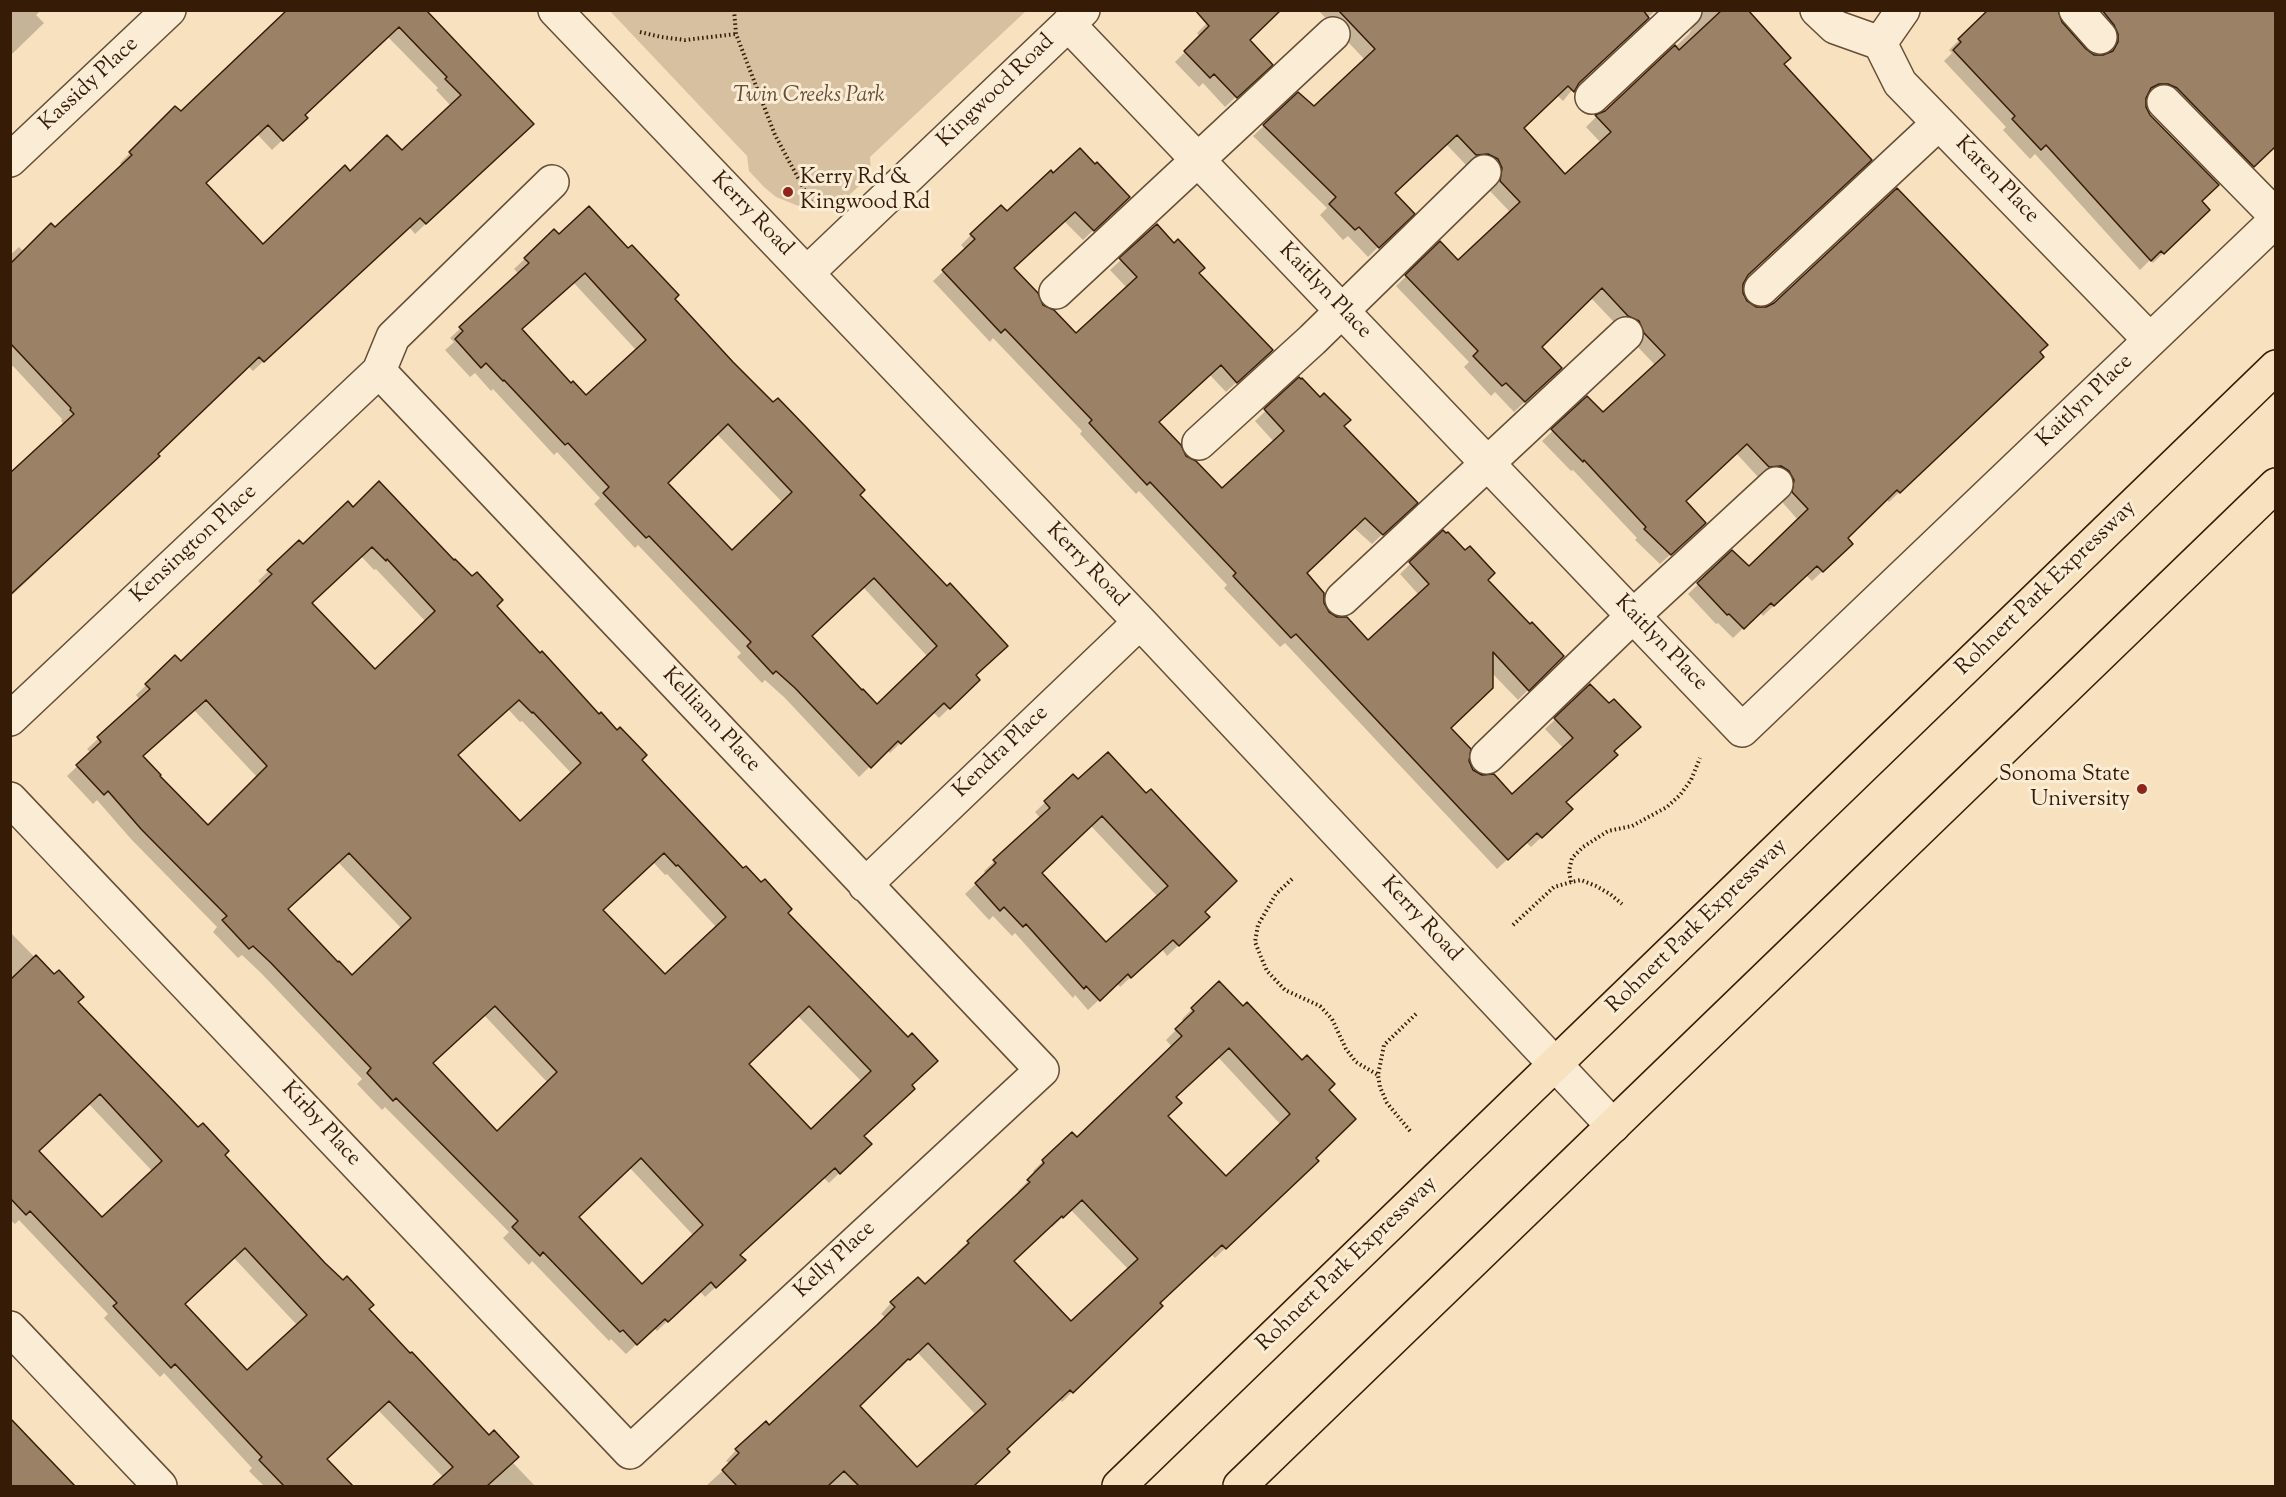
<!DOCTYPE html>
<style>
body{margin:0}
#map{position:relative;width:2286px;height:1497px;overflow:hidden;background:#f8e1bf;font-family:"Sorts Mill Goudy",serif}
canvas{display:block}
.frame{position:absolute;inset:0;border:12px solid #361c07;pointer-events:none}
</style>
<div id="map">
<canvas width="2286" height="1497"></canvas>
<div class="frame"></div>
</div>
<script>
const ctx = document.querySelector('canvas').getContext('2d');
ctx.lineJoin = 'round';
function paint(path, color) { ctx.fillStyle = color; ctx.fill(path, 'evenodd'); }
const poly = rows => new Path2D(rows.map(r => 'M' + r).join(''));
function trace(path, color, width, dash) { ctx.strokeStyle = color; ctx.lineWidth = width; ctx.lineCap = dash ? 'butt' : 'round'; ctx.setLineDash(dash || []); ctx.stroke(path); }
function drawText(font, color, halo, rows, align = 'center') {
  ctx.font = font + ' "Sorts Mill Goudy",serif'; ctx.lineWidth = 6; ctx.setLineDash([]); ctx.textBaseline = 'middle'; ctx.strokeStyle = halo; ctx.fillStyle = color; for (const [text, x, y, turn = 0] of rows) {
    ctx.save(); ctx.translate(x, y); ctx.rotate((+turn || 0) * Math.PI / 180); ctx.textAlign = isNaN(turn) ? turn : align; if (halo) ctx.strokeText(text, 0, 0); ctx.fillText(text, 0, 0); ctx.restore();
  }
}
const green = poly([
 [610,11,1026,11,870,157,871,174,858,187,846,198,824,207,801,207,776,197,764,187,749,171,747,156]
]);
const shadow = poly([
 [10,10,41,10,36,15,44,23,10,56],
 [425,10,521,134,415,234,409,227,253,371,248,366,38,568,40,569,10,597,10,475,65,425,61,421,62,419,13,366,10,369,10,255,19,247,24,252,55,229,123,166,120,163,175,108,180,113],
 [388,37,438,88,436,90,451,106,402,152,350,173,263,246,204,184,257,134,272,150,295,128,303,116],
 [1220,10,1248,41,1260,75,1225,107,1203,83,1199,87,1175,62,1200,37,1197,33],
 [1318,10,1656,10,1577,84,1563,101,1557,95,1522,129,1565,176,1601,143,1586,127,1596,117,1606,112,1689,34,1693,27,1694,17,1690,10,1746,10,1782,64,1746,276,1741,284,1741,293,1746,302,1756,309,2038,353,2032,367,1889,502,1886,499,1846,538,1841,554,1812,581,1806,575,1763,616,1760,612,1733,638,1718,623,1716,624,1688,594,1732,552,1749,568,1798,520,1783,503,1785,491,1770,476,1758,477,1736,453,1684,501,1694,533,1660,564,1635,540,1637,538,1573,470,1571,471,1542,441,1587,398,1603,415,1656,366,1591,298,1540,347,1549,379,1514,412,1495,392,1491,396,1464,367,1469,362,1396,286,1440,243,1458,262,1511,213,1490,191,1493,179,1478,164,1466,165,1446,144,1393,193,1412,214,1368,257,1348,236,1343,240,1320,215,1327,208,1253,136,1298,94,1314,108,1365,60],
 [2082,10,2276,10,2276,148,2274,147,2243,176,2158,94,2146,94,2145,108,2200,201,2208,210,2153,263,2150,260,2140,270,2035,154,2030,159,2003,130,2006,127,1944,61,1952,53,1949,50,1959,40,2061,23,2085,51,2093,56,2108,55,2109,45],
 [1118,207,1083,240,1064,221,1013,269,1042,306,1076,335,1127,288,1110,270,1121,260,1197,273,1261,360,1226,392,1209,374,1158,423,1184,457,1222,490,1274,442,1255,421,1299,379,1342,426,1405,513,1372,544,1354,528,1305,573,1328,613,1368,643,1419,595,1400,574,1443,532,1486,581,1562,656,1518,700,1491,672,1449,729,1472,771,1512,796,1563,748,1545,729,1590,686,1613,752,1565,803,1561,819,1531,847,1526,842,1497,869,1285,643,1280,647,1224,588,1227,585,1139,491,1136,494,1080,434,1082,431,993,338,990,342,933,281,966,250,961,245,971,235,1007,213],
 [554,231,673,299,858,495,974,676,968,690,939,718,933,712,890,753,887,750,859,777,785,698,765,680,762,683,737,657,741,653,638,545,635,548,594,504,600,498,557,452,554,455,493,389,491,391,475,373,470,377,445,350,454,342,450,338,519,274,514,269],
 [573,282,636,350,586,397,571,385,520,329],
 [717,434,783,503,732,552,666,483],
 [863,587,928,657,877,706,810,637],
 [348,504,495,606,786,913,910,1085,863,1136,870,1144,829,1183,823,1177,738,1255,733,1271,705,1297,700,1291,657,1331,654,1328,626,1354,611,1339,609,1341,532,1261,529,1265,503,1238,509,1232,385,1107,382,1110,357,1084,362,1079,261,973,242,955,238,958,213,932,217,927,131,839,97,800,93,804,67,776,91,753,87,749,140,700,136,695,175,657,181,663,262,585,258,581,299,542,303,546],
 [361,556,374,570,376,569,426,622,375,671,310,603],
 [508,709,520,722,522,721,572,774,519,823,456,755],
 [194,710,257,777,208,827,142,757],
 [338,862,402,929,352,977,287,910],
 [653,862,665,875,667,874,717,928,665,976,601,910],
 [484,1015,548,1083,497,1133,431,1064],
 [797,1015,862,1082,811,1131,747,1064],
 [629,1167,694,1236,642,1286,577,1217],
 [1073,776,1203,912,1198,927,1167,956,1162,949,1120,987,1117,983,1088,1010,1075,995,1073,998,1015,933,1012,936,993,916,989,920,965,894,986,874,984,871,1040,818,1035,812],
 [1091,826,1158,897,1106,944,1040,873],
 [10,932,54,977,76,1002,535,1486,434,1486,444,1478,378,1410,327,1459,353,1486,264,1486,249,1471,252,1468,164,1373,160,1377,104,1318,108,1314,19,1220,15,1224,10,1220],
 [88,1103,153,1172,102,1220,38,1151],
 [233,1257,297,1325,247,1372,183,1304],
 [1192,1009,1327,1090,1314,1158,1307,1171,1215,1258,1211,1254,1158,1304,1151,1316,1062,1402,1059,1399,1006,1450,998,1462,972,1486,706,1486,730,1464,726,1461,736,1450,769,1427,886,1318,881,1314,891,1303,918,1279,925,1287,959,1254,957,1252,968,1242,1020,1193,1018,1191,1035,1174,1033,1171,1043,1161,1072,1134,1077,1139,1172,1047,1166,1040,1184,1022,1182,1019],
 [1218,1057,1281,1125,1226,1178,1167,1117,1175,1097],
 [1071,1210,1129,1270,1071,1323,1012,1261,1050,1225,1052,1227],
 [917,1352,976,1415,917,1470,858,1406,897,1368,898,1370],
 [10,1419,73,1486,10,1486]
]);
const building = poly([
 [287,10,426,10,534,124,426,224,420,218,264,362,259,357,158,454,160,456,10,595,10,473,74,414,70,410,71,408,10,343,10,264,51,223,55,227,132,155,129,152,175,106,181,111,287,10],
 [399,27,447,77,445,79,461,95,402,150,387,135,350,171,345,165,263,244,206,183,268,125,283,141,308,118,305,115,399,27],
 [1195,10,1281,10,1250,40,1273,65,1237,98,1214,74,1210,78,1184,51,1209,26,1195,10],
 [1338,10,1643,10,1649,18,1579,83,1574,92,1568,86,1524,128,1565,174,1611,132,1595,115,1605,111,1675,45,1679,50,1722,10,1748,10,1791,58,1784,64,1872,160,1748,275,1743,284,1743,293,1747,301,1756,307,1766,307,1774,303,1897,188,2048,345,2040,352,2044,357,1900,493,1897,490,1848,538,1853,544,1823,572,1817,566,1774,606,1771,603,1744,629,1729,614,1727,615,1697,583,1732,550,1749,566,1808,509,1792,492,1794,480,1789,471,1781,466,1769,467,1747,444,1686,501,1706,523,1671,555,1644,529,1646,527,1584,460,1583,462,1551,429,1587,396,1603,412,1665,355,1644,333,1639,321,1628,316,1602,288,1542,347,1562,368,1525,402,1506,383,1502,386,1473,356,1478,351,1405,275,1440,241,1458,260,1520,202,1500,181,1502,168,1498,159,1488,154,1476,155,1457,135,1395,193,1415,214,1379,248,1359,227,1355,230,1329,204,1336,197,1263,125,1298,92,1314,106,1375,49,1338,10],
 [1988,10,2058,10,2062,22,2086,49,2094,55,2103,55,2113,51,2118,42,2118,34,2114,25,2102,10,2276,10,2276,146,2254,167,2177,88,2168,84,2159,84,2151,88,2146,98,2146,107,2150,115,2219,185,2202,201,2210,210,2164,254,2161,251,2151,261,2046,145,2041,150,2012,119,2015,116,1953,50,1961,42,1958,39,1988,10],
 [1080,148,1095,164,1097,162,1130,197,1094,231,1075,212,1014,268,1038,293,1043,305,1054,310,1076,333,1137,277,1119,258,1157,224,1174,243,1178,239,1205,268,1199,273,1273,350,1237,383,1221,365,1159,422,1181,445,1186,456,1196,461,1222,488,1284,431,1264,409,1299,377,1301,379,1302,378,1320,397,1324,393,1351,420,1344,426,1418,503,1383,535,1365,518,1307,573,1324,593,1324,603,1329,612,1337,617,1347,617,1368,640,1429,584,1409,562,1443,530,1446,533,1448,532,1465,550,1470,546,1495,573,1488,580,1530,624,1532,622,1564,656,1529,691,1493,652,1493,688,1451,728,1471,749,1469,761,1473,770,1482,775,1494,774,1512,794,1573,738,1554,718,1590,684,1609,703,1614,699,1641,727,1614,751,1618,755,1566,802,1573,809,1542,838,1537,833,1508,860,1296,634,1291,638,1233,576,1236,573,1150,482,1147,485,1089,423,1092,420,1005,329,1001,333,942,270,975,239,970,234,1001,205,1007,211,1051,170,1053,173,1080,148],
 [589,206,628,248,632,245,679,295,675,299,733,362,773,402,778,398,806,427,865,490,860,495,947,586,950,583,1008,646,976,675,980,680,950,709,944,703,901,744,898,741,871,768,795,688,776,671,773,674,747,646,751,642,649,536,646,538,603,493,609,487,568,443,565,445,504,380,503,381,486,363,481,368,455,339,463,331,459,327,529,263,524,258,554,229,559,234,589,206],
 [585,273,646,340,586,395,573,381,571,383,522,329,585,273],
 [728,424,792,492,732,550,668,483,728,424],
 [874,578,937,646,877,704,863,689,862,690,812,636,874,578],
 [379,481,454,560,455,559,472,576,477,572,503,600,497,606,540,653,542,651,599,714,601,712,617,730,620,727,647,755,642,760,743,868,746,866,761,882,765,879,792,909,788,913,908,1037,912,1033,938,1061,912,1085,915,1089,864,1136,872,1144,840,1174,835,1168,740,1255,746,1260,716,1288,711,1282,668,1322,665,1319,637,1345,623,1330,620,1332,543,1252,540,1256,512,1227,518,1221,396,1098,393,1101,367,1073,371,1068,271,963,253,946,249,949,222,920,227,916,141,829,108,791,104,795,76,765,101,742,97,737,150,689,145,684,175,655,181,661,272,574,267,570,299,540,303,544,348,501,353,507,379,481],
 [372,547,386,561,387,559,435,611,375,669,312,603,372,547],
 [206,700,267,766,208,825,160,776,161,775,143,756,206,700],
 [519,700,532,713,533,712,581,763,520,821,458,755,519,700],
 [349,853,411,918,352,975,339,961,338,962,288,909,349,853],
 [664,853,676,866,678,865,726,917,665,974,603,910,664,853],
 [495,1006,557,1072,497,1131,433,1063,495,1006],
 [809,1006,871,1071,811,1129,749,1064,809,1006],
 [641,1158,703,1225,642,1284,579,1217,641,1158],
 [1108,752,1146,793,1151,789,1237,881,1205,912,1210,917,1179,946,1173,940,1131,978,1128,974,1100,1001,1086,986,1084,989,1026,924,1023,927,1004,907,1000,911,975,883,996,863,993,860,1050,808,1044,801,1073,774,1078,779,1108,752],
 [1102,816,1168,886,1106,942,1042,873,1102,816],
 [36,955,54,974,59,970,84,997,78,1002,181,1109,198,1127,203,1123,229,1151,225,1155,325,1263,343,1280,347,1276,374,1305,369,1309,410,1353,412,1352,489,1435,494,1430,519,1457,487,1486,432,1486,453,1467,389,1401,327,1459,353,1486,284,1486,259,1460,262,1457,175,1364,171,1368,113,1306,117,1303,30,1211,26,1215,10,1198,10,980,36,955],
 [100,1094,162,1161,102,1217,39,1151,100,1094],
 [245,1248,307,1315,247,1370,185,1304,245,1248],
 [1219,981,1243,1006,1247,1002,1302,1060,1307,1055,1335,1084,1329,1090,1356,1119,1316,1158,1319,1161,1226,1249,1222,1245,1160,1303,1163,1306,1073,1393,1070,1390,1007,1449,1010,1452,974,1486,859,1486,844,1471,828,1486,737,1486,722,1470,739,1453,735,1449,766,1421,769,1425,877,1325,895,1307,890,1302,918,1277,925,1284,969,1243,967,1241,1030,1182,1027,1180,1044,1163,1042,1160,1072,1132,1077,1137,1182,1036,1175,1029,1194,1011,1191,1008,1219,981],
 [1229,1048,1290,1114,1226,1176,1168,1116,1182,1103,1176,1097,1229,1048],
 [1082,1200,1138,1259,1071,1321,1014,1261,1062,1216,1063,1218,1082,1200],
 [928,1343,986,1404,917,1467,860,1406,908,1359,910,1360,928,1343],
 [10,1418,75,1486,10,1486,10,1418]
]);
const path = poly([
 [734,10,736,34,775,135,811,202],
 [640,32,661,37,685,40,736,34],
 [1292,879,1276,894,1258,925,1255,942,1261,957,1267,971,1285,990,1320,1006,1332,1019,1346,1049,1356,1062,1378,1075],
 [1571,882,1569,871,1572,858,1583,847,1608,831,1632,826,1667,807,1680,795,1691,780,1700,758],
 [1513,925,1554,887,1571,882,1581,880,1596,886,1610,894,1622,904],
 [1410,1131,1387,1103,1380,1087,1378,1075,1384,1045,1418,1012]
]);
const minor = poly([
 [555,10,1140,622,1613,1126],
 [1817,10,1835,27,1880,43],
 [1903,10,1880,43,1900,83,2150,340],
 [2076,10,2100,37],
 [1068,24,1742,730,2276,220],
 [1592,97,1685,10],
 [2164,102,2276,216],
 [10,160,169,10],
 [807,273,1083,10],
 [1761,289,1939,123],
 [1056,292,1333,34],
 [1199,443,1312,340,1484,172],
 [1342,599,1626,334],
 [10,719,379,371,393,337,552,182],
 [1487,757,1633,616,1776,484],
 [10,799,630,1452,1042,1070,379,371],
 [865,885,1140,622],
 [10,1328,160,1486]
]);
const major = poly([
 [1119,1486,2276,367],
 [1240,1486,2276,485]
]);
const markers = [
 [788,192,6,"#8f2418"],
 [2142,789,6,"#8f2418"]
];
const streetNames = [
 ["Kassidy Place",90,85,-43],
 ["Kingwood Road",997,92,-44],
 ["Karen Place",1996,181,46],
 ["Kerry Road",751,215,46],
 ["Kaitlyn Place",1324,292,46],
 ["Kaitlyn Place",2086,402,-44],
 ["Kensington Place",195,545,-43],
 ["Kerry Road",1086,566,46],
 ["Rohnert Park Expressway",2047,589,-44],
 ["Kaitlyn Place",1660,644,46],
 ["Kelliann Place",710,721,47],
 ["Kendra Place",1002,753,-44],
 ["Kerry Road",1420,920,47],
 ["Rohnert Park Expressway",1698,927,-44],
 ["Kirby Place",320,1125,47],
 ["Kelly Place",836,1261,-43],
 ["Rohnert Park Expressway",1348,1265,-44]
];
const parkNames = [
 ["Twin Creeks Park",809,97]
];
const poiNames = [
 ["Kerry Rd &",800,179],
 ["Kingwood Rd",800,204],
 ["Sonoma State",2130,776,"right"],
 ["University",2130,801,"right"]
];
paint(green, '#d7c0a0');
paint(shadow, '#0003');
paint(building, '#9b8267');
trace(building, '#361c07', 1.5);
trace(minor, '#664d35', 36);
trace(major, '#361c07', 36);
trace(path, '#361c07', 4, [1.5, 3]);
trace(minor, '#faecd5', 33);
trace(major, '#f8e1bf', 33);
for (const [x, y, r, color] of markers) { const dot = new Path2D(); dot.arc(x, y, r, 0, 2 * Math.PI); ctx.fillStyle = color; ctx.fill(dot); trace(dot, '#faecd5', 2); }
drawText('22px', '#361c07', '#faecd5', streetNames);
drawText('italic 22px', '#664d35', '#faecd5', parkNames);
drawText('22px', '#361c07', '#faecd5', poiNames, 'left');
</script>
